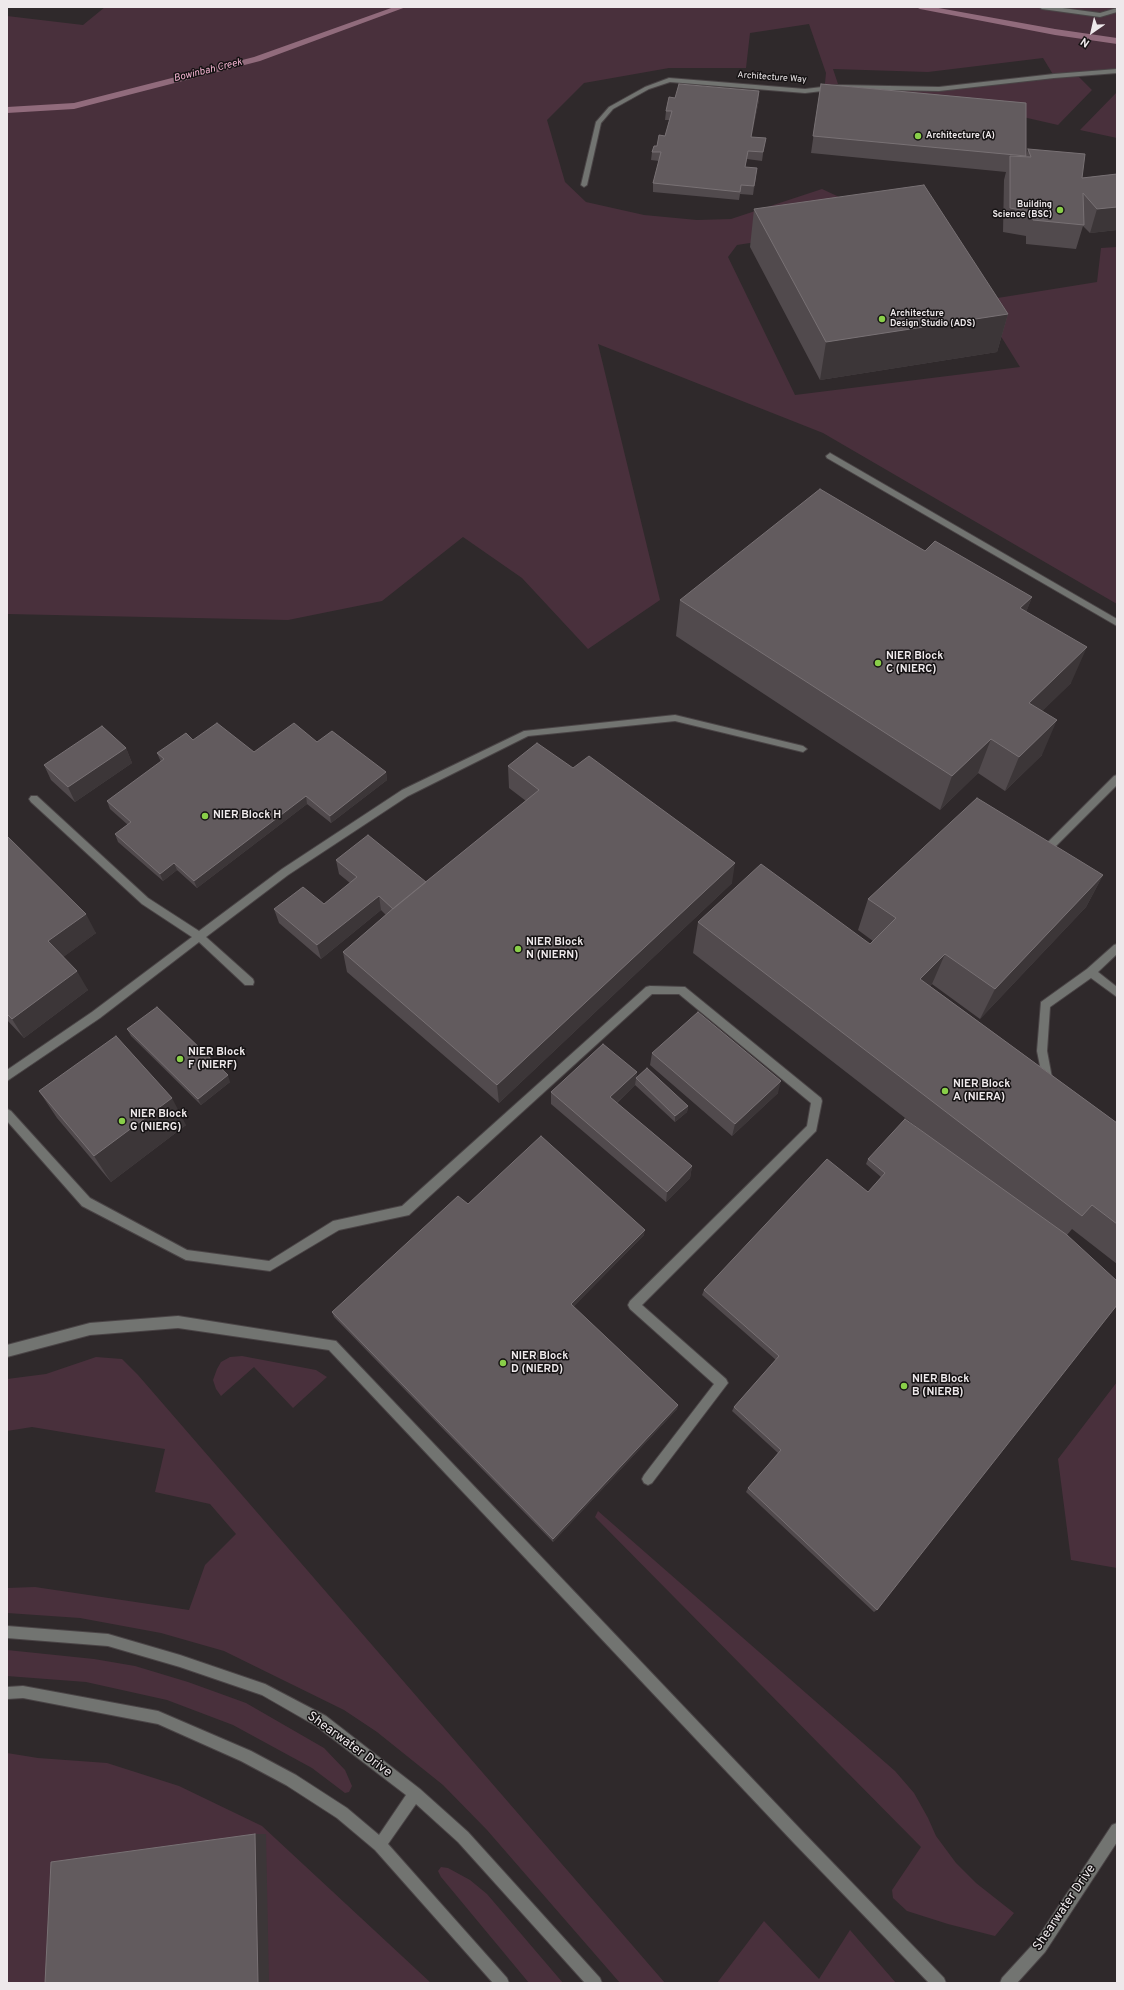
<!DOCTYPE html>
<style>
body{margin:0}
#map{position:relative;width:1124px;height:1990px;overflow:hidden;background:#2f292b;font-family:Overpass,sans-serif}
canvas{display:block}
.frame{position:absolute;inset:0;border:8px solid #eee9eb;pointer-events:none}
.north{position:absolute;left:1072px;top:12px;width:40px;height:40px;-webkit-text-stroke:3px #151213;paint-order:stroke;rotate:214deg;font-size:11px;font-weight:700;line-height:16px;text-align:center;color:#eee9eb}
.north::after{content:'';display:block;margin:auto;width:14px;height:18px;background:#eee9eb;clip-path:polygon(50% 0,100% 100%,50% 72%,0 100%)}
</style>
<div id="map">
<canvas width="1124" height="1990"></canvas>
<div class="frame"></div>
<div class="north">N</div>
</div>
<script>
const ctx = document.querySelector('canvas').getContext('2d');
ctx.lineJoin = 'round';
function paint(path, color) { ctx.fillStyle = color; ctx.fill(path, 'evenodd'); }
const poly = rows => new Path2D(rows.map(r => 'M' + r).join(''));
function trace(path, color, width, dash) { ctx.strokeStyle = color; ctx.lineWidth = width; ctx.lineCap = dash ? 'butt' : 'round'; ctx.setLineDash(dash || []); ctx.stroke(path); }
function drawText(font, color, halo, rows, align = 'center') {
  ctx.font = font + ' Overpass,sans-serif'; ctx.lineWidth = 3; ctx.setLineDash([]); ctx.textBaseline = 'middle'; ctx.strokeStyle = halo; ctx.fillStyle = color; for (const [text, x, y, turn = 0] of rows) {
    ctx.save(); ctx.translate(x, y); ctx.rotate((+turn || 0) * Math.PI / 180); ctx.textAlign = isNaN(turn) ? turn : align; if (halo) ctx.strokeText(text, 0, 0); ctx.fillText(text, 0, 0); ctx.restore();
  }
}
const green = poly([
 [105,7,1117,7,1117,71,1077,75,1092,90,1058,125,1023,117,824,93,826,73,809,24,750,33,746,68,669,68,584,83,547,120,565,182,586,202,644,215,697,220,731,219,822,189,891,221,737,245,728,257,795,395,1020,367,979,301,1097,282,1101,248,1117,247,1117,604,823,433,598,344,660,600,588,649,522,578,463,537,382,601,288,620,7,614,7,16,83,25],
 [1043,58,1054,76,939,89,839,87,833,69,928,72],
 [1117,92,1117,138,1080,130],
 [242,1356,316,1370,327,1377,293,1408,254,1367,221,1396,216,1389,213,1380,217,1369,221,1362,230,1357],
 [96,1357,122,1359,138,1375,665,1983,620,1983,487,1830,443,1785,377,1732,344,1710,224,1651,161,1633,80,1618,7,1613,7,1588,35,1587,189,1610,205,1565,236,1534,210,1504,155,1492,165,1449,32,1427,7,1431,7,1379,46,1374],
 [1117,1382,1117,1568,1071,1560,1058,1459],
 [598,1511,895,1771,914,1793,928,1818,936,1836,956,1863,976,1883,1014,1913,995,1936,948,1924,907,1911,893,1898,892,1890,921,1847,595,1517],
 [7,1650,94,1659,135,1666,188,1682,246,1703,324,1748,345,1770,352,1786,349,1792,345,1793,312,1768,233,1725,167,1700,86,1682,7,1676],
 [7,1753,38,1758,107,1763,179,1786,262,1826,431,1983,7,1983],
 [441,1867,448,1868,470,1880,487,1894,563,1983,529,1983,441,1877,438,1871],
 [764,1921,819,1979,850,1930,896,1983,717,1983]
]);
const stream = poly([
 [394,7,406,7,260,61,74,109,7,113,7,107,74,103,254,57,394,7],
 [916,7,933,7,1055,29,1117,38,1117,44,1055,35,920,9,916,7]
]);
const minor = poly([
 [1039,7,1055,7,1100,13,1117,8,1117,12,1100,17,1042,9,1039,7],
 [1117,69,1117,73,1054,78,939,91,839,89,805,93,670,82,649,89,613,109,601,123,587,185,584,187,581,185,596,122,609,107,645,87,669,78,805,89,839,85,939,87,1054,74,1117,69],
 [830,453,1117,619,1117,626,827,458,826,456,830,453],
 [675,715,803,746,807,749,803,752,675,721,528,736,408,796,288,875,206,937,253,979,254,982,253,985,245,985,199,942,100,1018,7,1081,7,1070,92,1012,192,937,142,904,31,802,29,799,31,796,37,796,148,898,199,931,282,869,402,790,524,731,675,715],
 [1117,775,1117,785,1046,856,1040,856,1038,853,1040,850,1114,776,1117,775],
 [1117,944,1117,954,1098,972,1117,987,1117,997,1091,978,1050,1007,1047,1051,1053,1083,1052,1086,1048,1088,1044,1086,1037,1051,1041,1002,1087,969,1114,945,1117,944],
 [650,986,685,987,821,1098,822,1101,816,1131,642,1305,726,1379,728,1383,652,1483,648,1485,644,1483,642,1479,644,1475,714,1384,630,1309,628,1305,630,1301,807,1126,811,1103,679,994,652,994,409,1215,339,1230,270,1271,186,1260,82,1206,7,1121,7,1109,11,1111,90,1198,187,1250,269,1261,333,1221,402,1206,646,987,650,986],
 [178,1316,336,1341,803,1832,944,1978,946,1983,929,1983,793,1842,329,1350,178,1328,90,1335,7,1357,7,1345,90,1323,178,1316],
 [7,1626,108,1634,180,1655,265,1684,326,1716,420,1789,468,1832,600,1978,602,1983,585,1983,458,1842,416,1804,388,1844,507,1978,509,1983,493,1983,375,1850,337,1818,286,1785,241,1761,158,1724,23,1698,7,1699,7,1687,23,1686,158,1711,251,1751,296,1775,347,1808,379,1835,406,1795,316,1726,262,1695,180,1667,108,1646,7,1638,7,1626],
 [1117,1823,1117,1842,1045,1952,1017,1983,1000,1983,1002,1978,1035,1942,1112,1825,1117,1823]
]);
const wall = poly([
 [821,84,1026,103,1026,157,1028,149,1082,178,1117,174,1117,230,1090,233,1083,226,1076,249,1026,244,1026,236,1003,232,1004,180,1006,172,811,153],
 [759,91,759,100,751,137,766,138,764,147,762,161,747,159,745,167,756,177,753,195,740,194,739,200,653,192,653,183,659,161,651,160,652,152,665,136,670,120,665,120,666,111,675,98],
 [754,209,1008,314,997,352,820,380,750,247],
 [925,551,1032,597,1026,612,1071,683,1042,711,1042,755,1005,791,978,773,940,810,676,636,680,600],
 [193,740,254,752,317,742,386,772,387,780,331,823,307,804,197,888,177,870,163,881,118,842,115,834,128,825,110,809,107,801,161,762,157,753],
 [126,748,132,763,75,802,51,780,44,765],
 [508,766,732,883,499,1103,347,972,343,952,386,915,381,910,321,959,279,923,274,909,324,904,350,883,339,874,336,860,426,882,526,801,509,788],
 [7,836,96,933,63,957,88,990,24,1038,7,1020],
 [1103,875,1086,907,980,1019,932,984,930,986,1117,1123,1117,1264,1072,1229,1067,1235,877,1610,874,1612,746,1492,748,1488,778,1453,732,1411,734,1407,776,1360,702,1295,704,1290,868,1192,881,1177,866,1164,868,1159,927,1135,693,953,698,922,870,944,873,941,858,930,868,899],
 [127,1029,230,1082,201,1105,131,1036],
 [652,1053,778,1093,732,1136,650,1065],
 [637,1072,636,1078,688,1106,687,1112,675,1122,635,1085,617,1103,692,1166,690,1178,666,1202,551,1104,551,1092],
 [39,1091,186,1125,111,1182,57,1118],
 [468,1204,644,1235,573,1307,678,1405,677,1409,553,1542,334,1317,332,1312]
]);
const shadedWall = poly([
 [759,91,759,100,750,145,751,137],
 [757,168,756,177,753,195,754,186],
 [1117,207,1117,230,1090,233,1097,209],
 [1008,314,997,352,820,380,826,342],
 [1032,597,1018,633,1020,608],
 [1087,647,1071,683,1015,738,1029,703],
 [1057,720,1042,755,1005,791,1019,757],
 [991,739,978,773,940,810,952,776],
 [126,748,132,763,75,802,68,787],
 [386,772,387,780,331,823,330,816],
 [306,796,307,804,197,888,194,881],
 [174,863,177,870,163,881,160,874],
 [735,863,732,883,499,1103,497,1085],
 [1103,875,1086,907,980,1019,995,989],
 [379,896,381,910,321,959,317,945],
 [86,914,96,933,58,961,48,941],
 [945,954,932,984,908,1009,920,979],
 [77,971,88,990,24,1038,12,1019],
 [637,1072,635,1085,610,1109,610,1097],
 [228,1075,230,1082,201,1105,198,1099],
 [781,1081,778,1093,732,1136,735,1124],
 [172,1098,186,1125,111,1182,94,1156],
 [688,1106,687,1112,675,1122,675,1116],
 [692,1166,690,1178,666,1202,667,1192],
 [645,1230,644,1235,571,1309,571,1304],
 [678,1405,677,1409,553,1542,553,1539],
 [255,1834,266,1834,269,1983,258,1983]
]);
const building = poly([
 [679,84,759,91,751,137,766,138,763,152,748,151,745,167,757,168,754,186,741,185,740,192,653,183,661,152,652,152,654,146,657,146,659,135,665,136,672,111,666,111,669,97,675,98,679,84],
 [821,84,1026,103,1026,156,813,136,821,84],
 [1028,149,1085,154,1082,178,1117,174,1117,207,1097,209,1083,193,1084,225,1033,220,1032,212,1010,208,1010,156,1031,157,1028,149],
 [924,185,1008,314,826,342,754,209,924,185],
 [820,489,925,551,935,541,1032,597,1020,608,1087,647,1029,703,1057,720,1019,757,991,739,952,776,680,600,820,489],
 [217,723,254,752,294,723,317,742,332,731,386,772,330,816,306,796,194,881,174,863,160,874,115,834,131,822,107,801,164,759,157,753,186,733,193,740,217,723],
 [102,726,126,748,68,787,44,765,102,726],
 [537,743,573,768,589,756,735,863,497,1085,343,952,396,906,539,790,508,766,537,743],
 [977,798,1103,875,995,989,945,954,920,979,1117,1123,1117,1224,1092,1205,1082,1216,698,922,761,864,870,944,896,918,868,899,977,798],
 [368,835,426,882,393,909,379,896,317,945,274,909,303,887,324,904,357,877,336,860,368,835],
 [7,836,86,914,48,941,77,971,12,1019,7,1014,7,836],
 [157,1007,228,1075,198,1099,127,1029,157,1007],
 [698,1012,781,1081,735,1124,652,1053,698,1012],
 [116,1036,172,1098,94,1156,39,1091,116,1036],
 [603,1044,637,1072,610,1097,692,1166,667,1192,551,1092,603,1044],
 [647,1068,688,1106,675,1116,636,1078,647,1068],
 [905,1119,1067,1235,1117,1281,1117,1305,877,1610,748,1488,781,1450,734,1407,779,1356,704,1290,827,1159,868,1192,885,1173,868,1159,905,1119],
 [541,1136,645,1230,571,1304,678,1405,553,1539,332,1312,458,1196,468,1204,541,1136],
 [255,1834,258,1983,45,1983,51,1862,255,1834]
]);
const markers = [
 [918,136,4,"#89cf49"],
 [1060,210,4,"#89cf49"],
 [882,319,4,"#89cf49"],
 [878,663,4,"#89cf49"],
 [205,816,4,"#89cf49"],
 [518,949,4,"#89cf49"],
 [180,1059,4,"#89cf49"],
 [945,1091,4,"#89cf49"],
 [122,1121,4,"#89cf49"],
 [503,1363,4,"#89cf49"],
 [904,1386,4,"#89cf49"]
];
const farStreetnames = [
 ["Architecture Way",772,78,4]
];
const farPoinames = [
 ["Architecture (A)",926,136],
 ["Building",1052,205,"right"],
 ["Science (BSC)",1052,215,"right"],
 ["Architecture",890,314],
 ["Design Studio (ADS)",890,324]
];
const farWaternames = [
 ["Bowinbah Creek",208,71,-14]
];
const poiNames = [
 ["NIER Block",886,657],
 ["C (NIERC)",886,670],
 ["NIER Block H",213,816],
 ["NIER Block",526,943],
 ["N (NIERN)",526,956],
 ["NIER Block",188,1053],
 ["F (NIERF)",188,1066],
 ["NIER Block",953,1085],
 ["A (NIERA)",953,1098],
 ["NIER Block",130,1115],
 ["G (NIERG)",130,1128],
 ["NIER Block",511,1357],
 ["D (NIERD)",511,1370],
 ["NIER Block",912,1380],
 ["B (NIERB)",912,1393]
];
const nearStreetnames = [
 ["Shearwater Drive",349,1745,36],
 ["Shearwater Drive",1065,1908,-56]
];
paint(green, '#49303c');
paint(stream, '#916b7c');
trace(minor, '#4a4446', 2);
paint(minor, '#727471');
paint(wall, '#514a4d');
paint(shadedWall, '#3c3638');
paint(building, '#625b5e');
trace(building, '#787174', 1);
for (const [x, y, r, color] of markers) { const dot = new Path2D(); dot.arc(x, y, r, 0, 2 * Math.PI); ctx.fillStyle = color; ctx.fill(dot); trace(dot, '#151213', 1.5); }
drawText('9px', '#eee9eb', '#151213', farStreetnames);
drawText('bold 9px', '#eee9eb', '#151213', farPoinames, 'left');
drawText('italic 10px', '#f7b6d4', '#151213', farWaternames);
drawText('bold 11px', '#eee9eb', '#151213', poiNames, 'left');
drawText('13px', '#eee9eb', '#151213', nearStreetnames);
</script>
